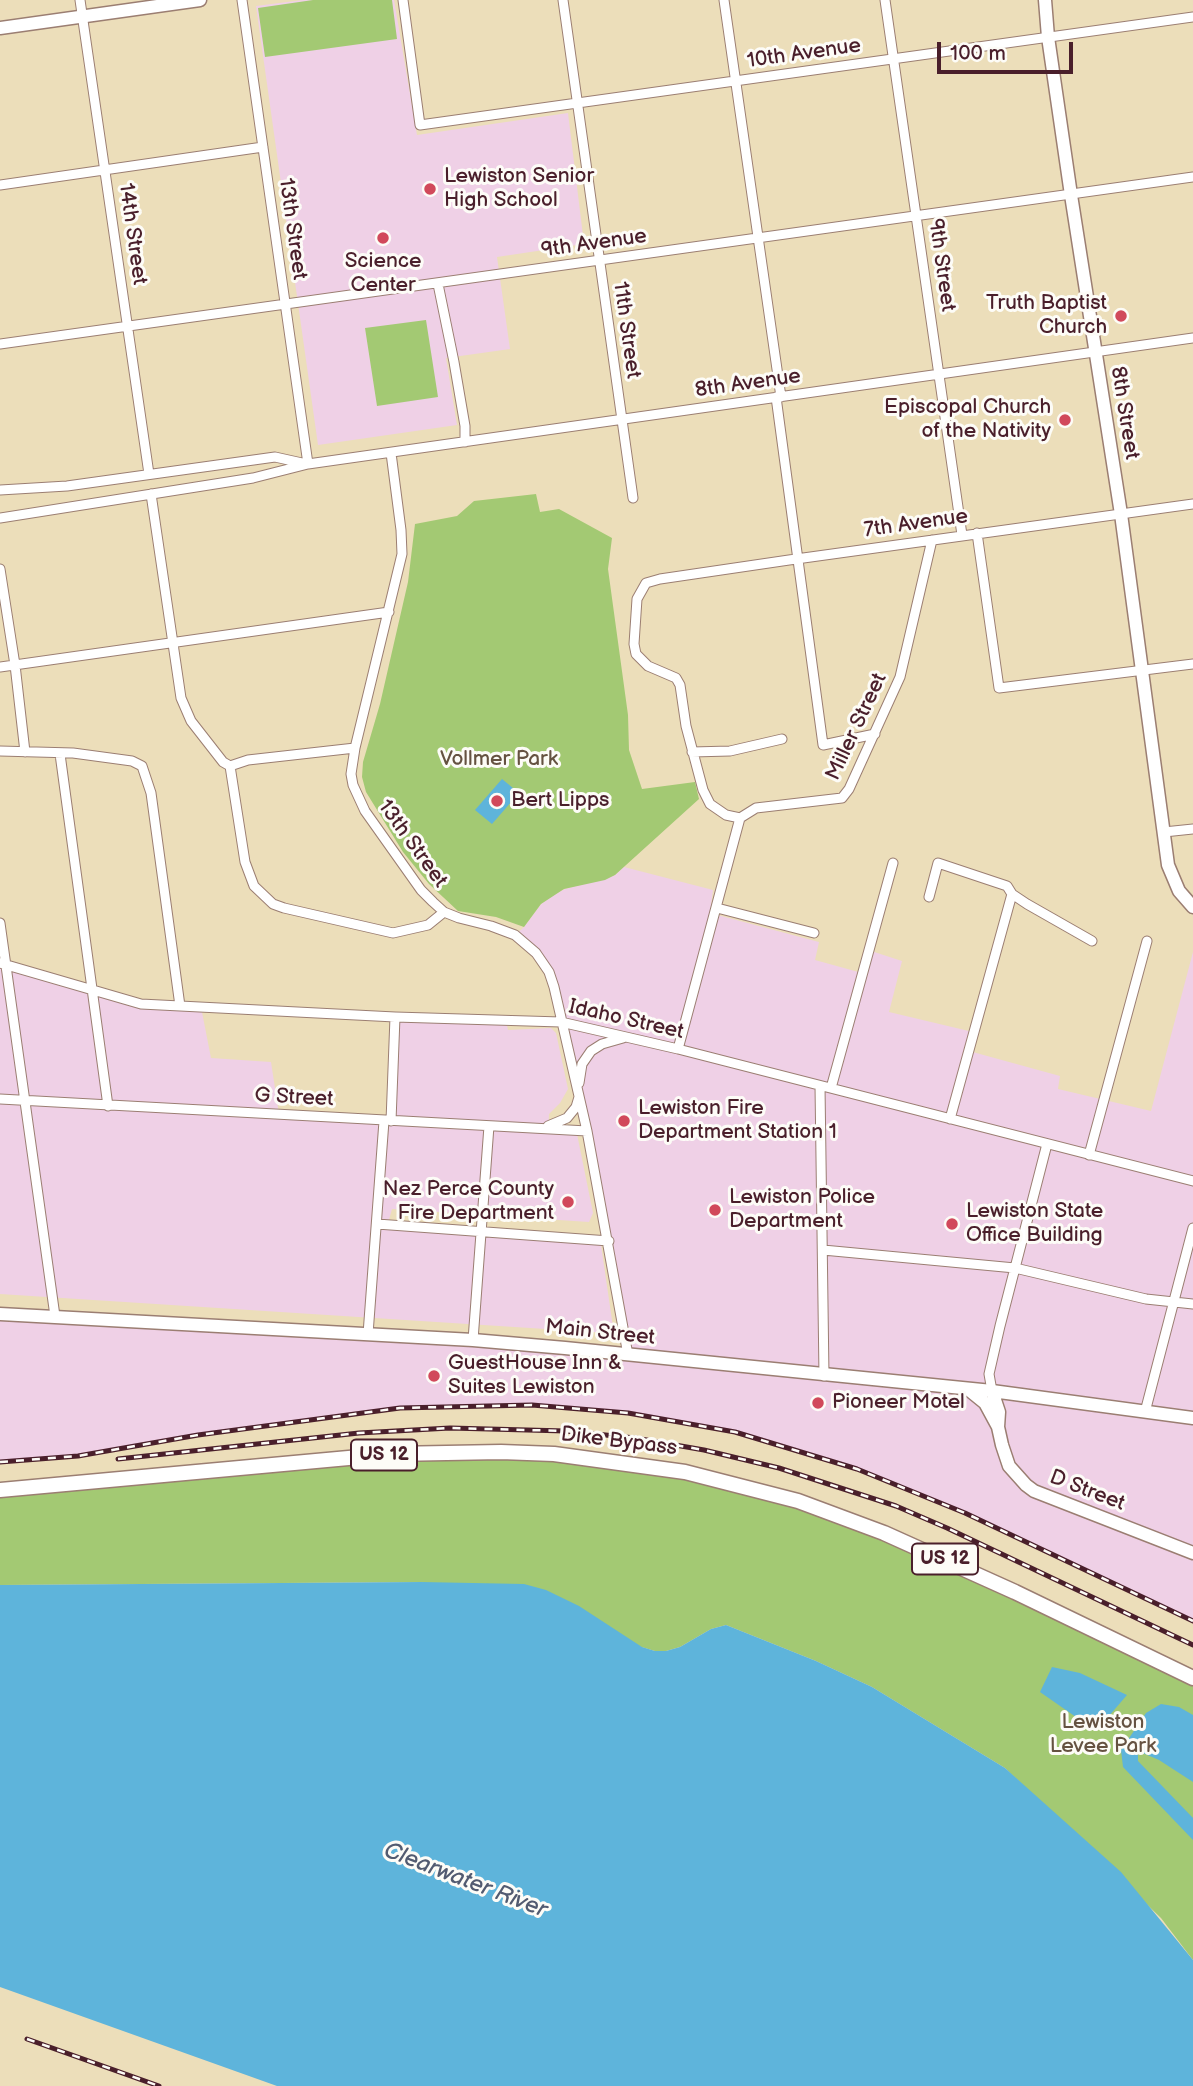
<!DOCTYPE html>
<style>
body{margin:0}
#map{position:relative;width:1193px;height:2086px;overflow:hidden;background:#ecdeba;font-family:"Balsamiq Sans",sans-serif}
canvas{display:block}
.scale{position:absolute;left:937px;top:42px;width:136px;height:32px;box-sizing:border-box;border:4px solid #4a1f2b;border-top:0;padding-left:9px;font-size:21px;line-height:24px;white-space:nowrap;color:#4a1f2b;-webkit-text-stroke:5px #fdfcf7;paint-order:stroke}
</style>
<div id="map">
<canvas width="1193" height="2086"></canvas>
<div class="scale">100 m</div>
</div>
<script>
const ctx = document.querySelector('canvas').getContext('2d');
ctx.lineJoin = 'round';
function paint(path, color) { ctx.fillStyle = color; ctx.fill(path, 'evenodd'); }
const poly = rows => new Path2D(rows.map(r => 'M' + r).join(''));
function trace(path, color, width, dash) { ctx.strokeStyle = color; ctx.lineWidth = width; ctx.lineCap = dash ? 'butt' : 'round'; ctx.setLineDash(dash || []); ctx.stroke(path); }
function drawText(font, color, halo, rows, align = 'center') {
  ctx.font = font + ' "Balsamiq Sans",sans-serif'; ctx.lineWidth = 6; ctx.setLineDash([]); ctx.textBaseline = 'middle'; ctx.strokeStyle = halo; ctx.fillStyle = color; for (const [text, x, y, turn = 0] of rows) {
    ctx.save(); ctx.translate(x, y); ctx.rotate((+turn || 0) * Math.PI / 180); ctx.textAlign = isNaN(turn) ? turn : align; if (halo) ctx.strokeText(text, 0, 0); ctx.fillText(text, 0, 0); ctx.restore();
  }
}
const built = poly([
 [303,0,394,0,417,135,568,113,584,244,497,257,510,349,446,358,457,425,318,445,256,6],
 [624,867,713,890,710,913,819,942,815,960,862,973,868,950,902,961,889,1012,973,1032,969,1051,1060,1076,1058,1089,1151,1111,1193,952,1193,1621,917,1492,857,1469,763,1439,681,1421,583,1408,477,1405,400,1408,198,1435,123,1450,0,1461,0,1314,628,1354,609,1241,549,972,515,935,524,927,541,904,553,895,565,889,615,875],
 [0,963,128,1001,201,1007,211,1058,271,1062,279,1114,391,1121,395,1017,506,1021,508,1030,551,1028,556,1033,568,1089,560,1103,549,1114,548,1134,577,1134,593,1213,589,1222,392,1209,387,1227,601,1245,613,1327,608,1333,0,1294]
]);
const green = poly([
 [313,0,392,0,397,39,265,57,258,8],
 [426,320,438,397,377,406,365,328],
 [536,494,540,512,559,509,612,538,608,569,628,715,629,750,642,789,695,782,699,799,615,875,605,880,564,889,541,904,524,927,496,917,458,911,429,884,403,852,366,792,362,777,363,762,380,704,408,582,415,524,457,516,474,501],
 [392,1454,576,1456,798,1501,1193,1678,1193,1960,1161,1918,1005,1768,872,1687,816,1661,726,1625,711,1629,680,1647,666,1651,655,1651,421,1582,0,1585,0,1490]
]);
const water = poly([
 [502,779,519,793,492,824,475,810],
 [421,1582,524,1584,546,1590,579,1606,642,1647,655,1651,666,1651,680,1647,711,1629,726,1625,816,1661,872,1687,1005,1768,1121,1872,1193,1960,1193,2086,277,2086,0,1987,0,1585],
 [1052,1667,1080,1673,1127,1695,1096,1731,1040,1692],
 [1161,1704,1179,1707,1193,1715,1193,1782,1159,1760,1138,1751,1138,1761,1193,1818,1193,1840,1123,1767,1121,1750,1146,1713]
]);
const minor = poly([
 [80,0,149,474],
 [242,0,308,464],
 [403,0,420,125,1193,17],
 [563,0,633,498],
 [724,0,781,397],
 [885,0,962,535],
 [0,185,263,147],
 [438,284,454,362,465,426,465,442],
 [0,344,1193,177],
 [776,397,823,745,875,734],
 [391,453,401,530,402,554,355,748,351,774,353,785,365,811,421,890,433,902,444,912,459,918,491,926,515,935,536,953,549,972,554,987,587,1131,628,1355],
 [0,490,67,486,275,457,302,463],
 [151,494,181,698,191,721,223,762,230,766,245,862,254,886,273,904,284,908,393,933,428,925,444,912],
 [0,518,253,478,308,464,1193,338],
 [977,533,999,688,1193,664],
 [0,569,15,665,25,752],
 [0,667,389,612],
 [0,751,73,753,132,761,142,766,151,793,180,1006],
 [692,752,730,751,782,739],
 [60,754,108,1106],
 [230,766,248,760,355,748],
 [740,818,726,815,710,804,703,790,686,726,680,685,676,678,648,666,636,654,634,644,637,599,646,583,660,579,789,560,1193,504],
 [1164,832,1193,829],
 [929,897,938,863,1007,886,1012,894,1027,904,1092,941],
 [717,908,814,933],
 [0,923,55,1316],
 [0,963,141,1004,395,1017,561,1022,678,1049,1193,1181],
 [678,1049,740,818,756,808,842,798,849,789,900,677,932,540],
 [579,1083,582,1064,591,1051,602,1044,623,1038],
 [820,1086,824,1376],
 [831,1088,893,863],
 [0,1099,587,1131],
 [950,1119,1012,894],
 [391,1121,395,1017],
 [548,1126,567,1118,576,1107,579,1097],
 [1089,1155,1147,941],
 [377,1224,609,1241],
 [823,1250,1015,1268,1146,1299,1193,1304],
 [368,1334,384,1121],
 [473,1340,489,1126],
 [992,1391,989,1374,1000,1326,1047,1144],
 [1145,1412,1193,1228]
]);
const major = poly([
 [1045,0,1048,37,1071,195,1121,514,1168,865,1179,891,1193,907],
 [0,28,200,0],
 [0,1314,473,1340,565,1348,992,1391,1193,1418],
 [969,1390,985,1403,998,1427],
 [992,1391,999,1412,998,1427,1002,1445,1009,1466,1026,1485,1034,1491,1193,1553]
]);
const highway = poly([
 [0,1490,392,1454,501,1452,554,1454,685,1472,798,1501,884,1533,1015,1592,1193,1678]
]);
const rail = poly([
 [118,1459,359,1433,450,1428,566,1431,635,1438,704,1450,779,1468,896,1506,947,1528,1193,1645],
 [0,1462,78,1456,198,1435,400,1408,532,1405,628,1413,735,1432,857,1469,965,1513,1193,1621],
 [27,2039,159,2086]
]);
const markers = [
 [430,189,7,"#d1495b"],
 [383,238,7,"#d1495b"],
 [1121,316,7,"#d1495b"],
 [1065,420,7,"#d1495b"],
 [497,801,7,"#d1495b"],
 [624,1121,7,"#d1495b"],
 [568,1202,7,"#d1495b"],
 [715,1210,7,"#d1495b"],
 [952,1224,7,"#d1495b"],
 [434,1376,7,"#d1495b"],
 [818,1403,7,"#d1495b"]
];
const shields = [
 [384,1455,66],
 [945,1559,66]
];
const shieldNames = [
 ["US 12",384,1455],
 ["US 12",945,1559]
];
const streetNames = [
 ["10th Avenue",804,54,-8],
 ["13th Street",292,229,82],
 ["14th Street",132,234,82],
 ["9th Avenue",594,244,-8],
 ["9th Street",941,265,82],
 ["11th Street",626,330,82],
 ["8th Avenue",748,384,-8],
 ["8th Street",1124,413,81],
 ["7th Avenue",916,524,-8],
 ["Miller Street",857,727,-65],
 ["13th Street",412,844,54],
 ["Idaho Street",626,1020,13],
 ["G Street",294,1098,3],
 ["Main Street",600,1333,6],
 ["Dike Bypass",619,1442,7],
 ["D Street",1087,1491,21]
];
const poiNames = [
 ["Lewiston Senior",444,177],
 ["High School",444,201],
 ["Science",383,262,"center"],
 ["Center",383,286,"center"],
 ["Truth Baptist",1107,304,"right"],
 ["Church",1107,328,"right"],
 ["Episcopal Church",1051,408,"right"],
 ["of the Nativity",1051,432,"right"],
 ["Bert Lipps",511,801],
 ["Lewiston Fire",638,1109],
 ["Department Station 1",638,1133],
 ["Nez Perce County",554,1190,"right"],
 ["Fire Department",554,1214,"right"],
 ["Lewiston Police",729,1198],
 ["Department",729,1222],
 ["Lewiston State",966,1212],
 ["Office Building",966,1236],
 ["GuestHouse Inn &",448,1364],
 ["Suites Lewiston",448,1388],
 ["Pioneer Motel",832,1403]
];
const parkNames = [
 ["Vollmer Park",499,760],
 ["Lewiston",1103,1723],
 ["Levee Park",1103,1747]
];
const waterNames = [
 ["Clearwater River",465,1881,21]
];
paint(built, '#efd0e6');
paint(green, '#a3c973');
paint(water, '#5eb4db');
trace(minor, '#9b7e72', 11);
trace(major, '#9b7e72', 15);
trace(highway, '#9b7e72', 17);
trace(minor, '#fff', 9);
trace(major, '#fff', 12);
trace(highway, '#fff', 14);
trace(rail, '#4a1f2b', 5);
trace(rail, '#fdfcf7', 2.5, [8]);
for (const [x, y, r, color] of markers) { const dot = new Path2D(); dot.arc(x, y, r, 0, 2 * Math.PI); ctx.fillStyle = color; ctx.fill(dot); trace(dot, '#fdfcf7', 2.5); }
for (const [x, y, w] of shields) { const box = new Path2D(); box.roundRect(x - w / 2, y - 15.5, w, 31, 5); ctx.fillStyle = '#fdfcf7'; ctx.fill(box); trace(box, '#4a1f2b', 2); }
drawText('bold 19px', '#4a1f2b', null, shieldNames);
drawText('21px', '#4a1f2b', '#fdfcf7', streetNames);
drawText('21px', '#4a1f2b', '#fdfcf7', poiNames, 'left');
drawText('21px', '#655241', '#fdfcf7', parkNames);
drawText('italic 23px', '#525b71', '#fdfcf7', waterNames);
</script>
